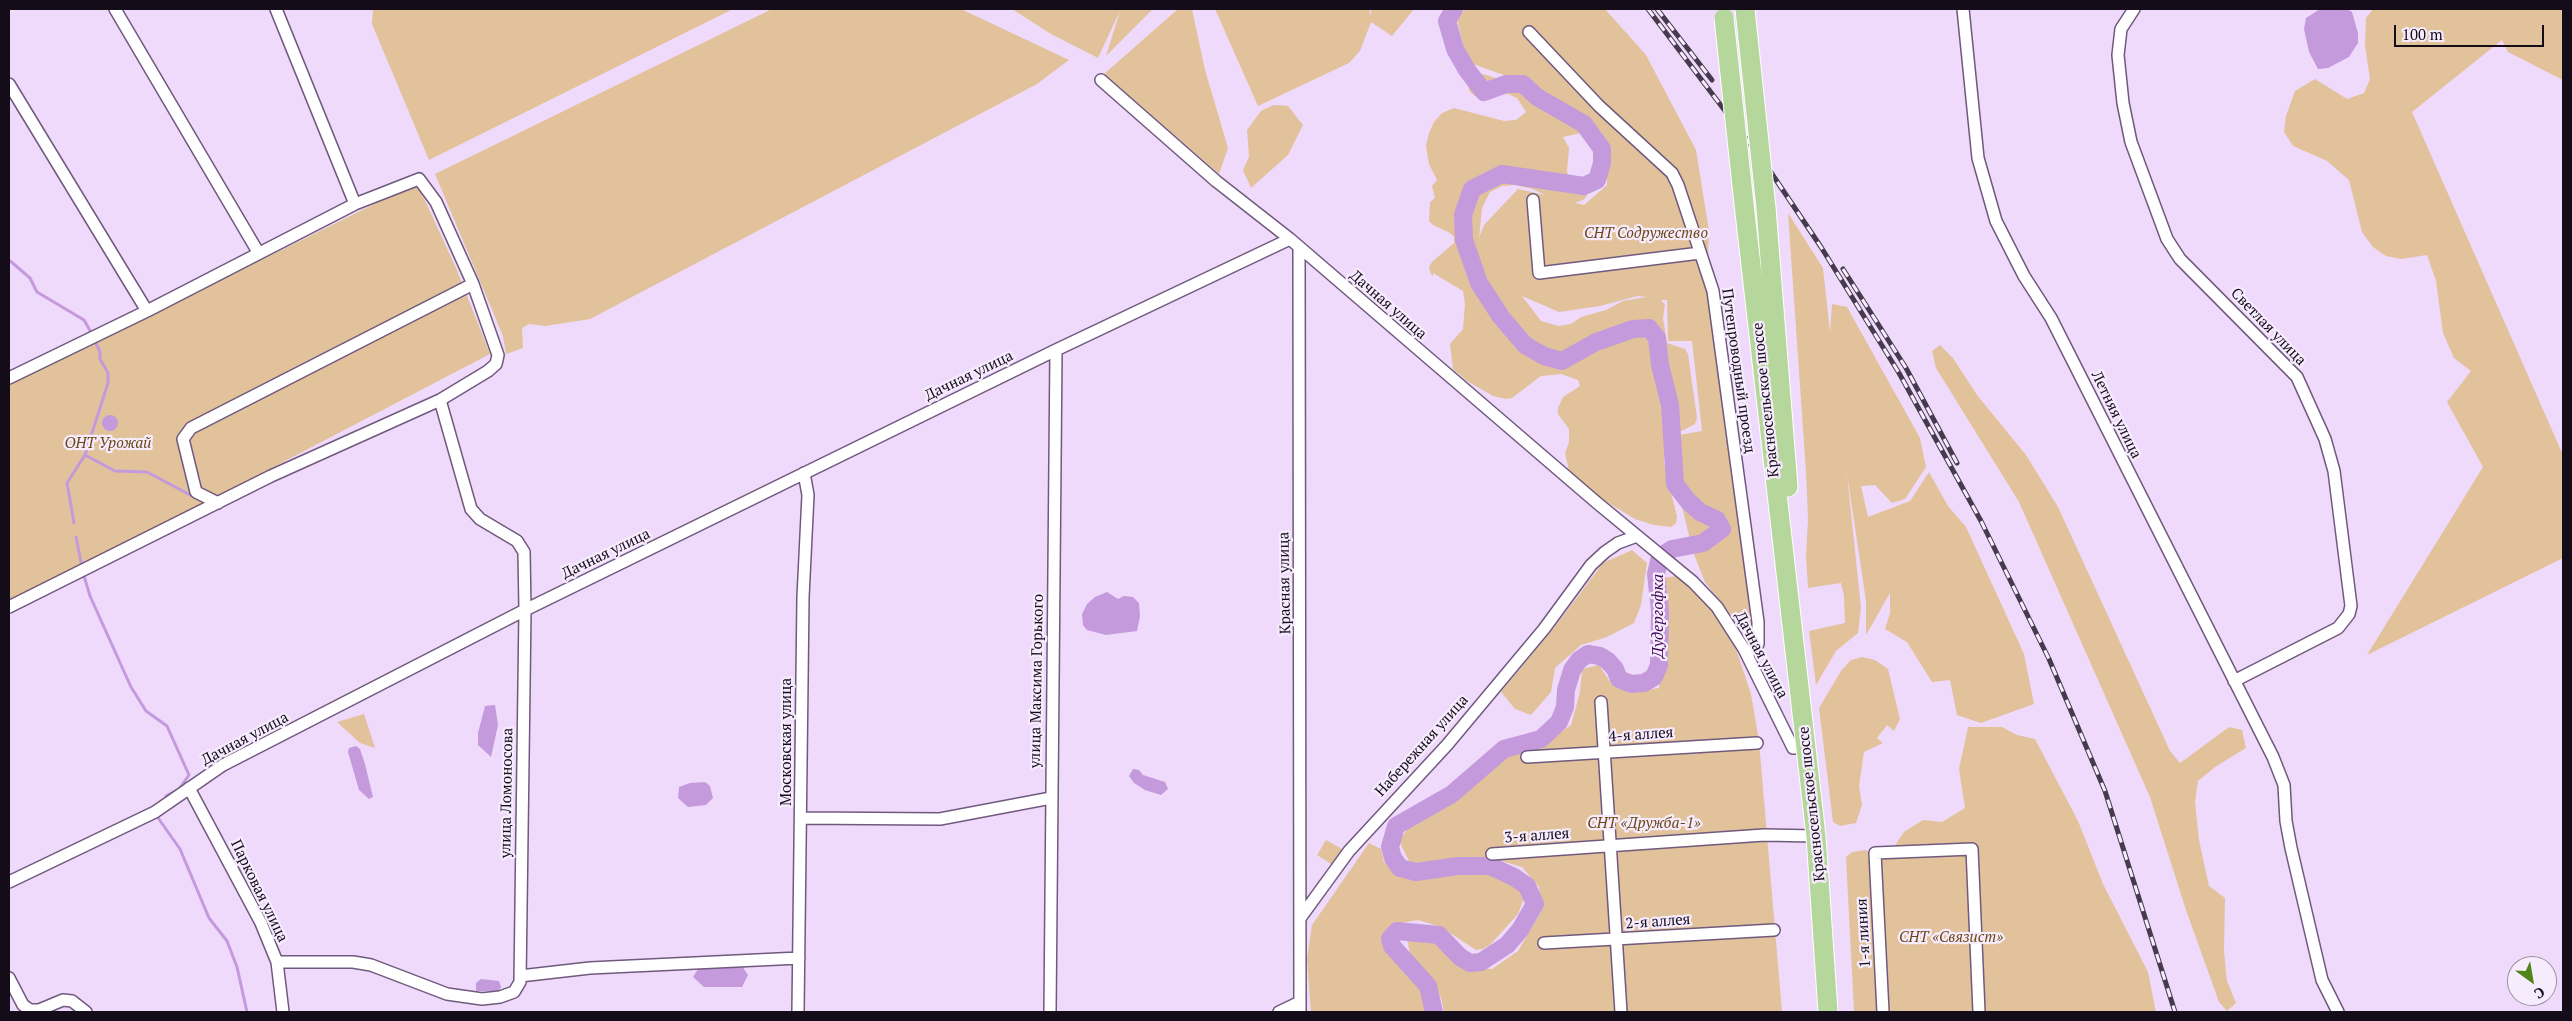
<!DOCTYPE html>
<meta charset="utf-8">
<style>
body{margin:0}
#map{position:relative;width:2572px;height:1021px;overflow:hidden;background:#efdafc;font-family:"PT Serif",serif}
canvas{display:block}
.frame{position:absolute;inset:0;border:10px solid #150c1a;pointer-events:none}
.north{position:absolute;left:2507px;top:956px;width:50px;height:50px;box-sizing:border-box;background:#f7ecfd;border:1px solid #9d92a2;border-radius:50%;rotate:148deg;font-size:14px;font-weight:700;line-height:20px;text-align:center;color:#150c1a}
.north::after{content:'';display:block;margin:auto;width:18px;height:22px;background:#518419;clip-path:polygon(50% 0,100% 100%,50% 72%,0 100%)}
.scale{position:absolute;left:2394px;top:25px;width:150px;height:22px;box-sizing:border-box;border:2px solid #150c1a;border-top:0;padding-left:6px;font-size:15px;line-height:18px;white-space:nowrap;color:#150c1a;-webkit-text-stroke:4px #f7ecfd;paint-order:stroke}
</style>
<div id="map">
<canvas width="2572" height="1021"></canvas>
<div class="frame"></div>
<div class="north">С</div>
<div class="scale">100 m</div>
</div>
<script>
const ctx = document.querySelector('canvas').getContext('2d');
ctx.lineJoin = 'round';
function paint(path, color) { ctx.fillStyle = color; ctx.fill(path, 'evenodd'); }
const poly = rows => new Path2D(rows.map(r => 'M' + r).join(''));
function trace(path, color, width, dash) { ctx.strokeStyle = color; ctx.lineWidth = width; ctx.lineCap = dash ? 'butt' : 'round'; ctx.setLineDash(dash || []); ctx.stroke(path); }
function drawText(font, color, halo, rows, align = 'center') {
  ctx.font = font + ' "PT Serif",serif'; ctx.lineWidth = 4.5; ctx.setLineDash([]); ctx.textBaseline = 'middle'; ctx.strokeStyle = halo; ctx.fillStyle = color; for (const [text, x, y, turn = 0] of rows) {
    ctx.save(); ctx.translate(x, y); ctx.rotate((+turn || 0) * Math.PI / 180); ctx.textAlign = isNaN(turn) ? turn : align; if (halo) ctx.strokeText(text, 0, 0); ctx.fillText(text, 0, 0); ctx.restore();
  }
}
const green = poly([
 [373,9,733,9,429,160,372,24],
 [772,9,961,9,1069,60,1037,84,590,319,545,326,529,324,522,328,523,348,506,354,503,336,435,174],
 [1012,9,1153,9,1106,56,1120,11,1098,58,1051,34],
 [1178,9,1192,9,1205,70,1228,148,1219,174,1104,74],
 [1215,9,1369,9,1371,17,1371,9,1414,9,1392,36,1371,22,1360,51,1349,63,1258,106],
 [1467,9,1605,9,1646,55,1696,150,1709,231,1707,288,1757,616,1749,627,1741,627,1705,582,1693,552,1676,482,1679,435,1702,431,1692,341,1668,341,1667,300,1661,300,1665,305,1663,318,1667,343,1685,349,1688,354,1697,418,1695,424,1668,438,1665,444,1664,463,1677,517,1676,523,1671,527,1654,525,1635,519,1602,499,1569,471,1565,453,1569,442,1569,429,1558,414,1558,408,1563,397,1580,386,1578,380,1561,374,1541,376,1512,398,1506,399,1493,396,1467,381,1453,369,1450,344,1463,329,1465,304,1463,291,1433,273,1433,277,1430,272,1429,266,1433,261,1454,243,1454,237,1450,233,1433,225,1429,221,1430,202,1435,198,1432,186,1437,180,1429,164,1426,146,1429,133,1434,122,1442,113,1454,108,1504,121,1516,120,1526,112,1517,98,1508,94,1475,96,1470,92,1466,81,1483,74,1520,86,1548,101,1583,128,1581,133,1563,137,1569,148,1567,172,1573,183,1584,190,1587,196,1583,200,1575,203,1584,205,1607,185,1607,156,1592,128,1572,111,1524,82,1467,62,1456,15],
 [1515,185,1533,189,1545,195,1518,189,1484,225,1479,238,1482,208,1490,192,1502,186],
 [1522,296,1559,312,1600,306,1638,296,1647,297,1623,301,1606,310,1581,317,1571,324,1559,326,1541,321],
 [2373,9,2563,9,2563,80,2508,52,2502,40,2412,112,2563,455,2563,558,2367,655,2483,467,2447,402,2471,371,2454,358,2443,333,2436,281,2427,255,2401,259,2386,256,2373,247,2362,232,2349,180,2327,161,2293,146,2284,132,2286,116,2295,91,2315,79,2347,99,2364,93,2370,79,2365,46,2366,18],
 [1273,105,1288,106,1303,125,1288,155,1251,188,1243,170,1249,157,1247,130,1261,111],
 [417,183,456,268,490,354,124,545,9,611,9,385],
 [1788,213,1823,268,1830,332,1832,304,1847,307,1920,438,1926,467,1905,499,1892,503,1875,485,1861,486,1868,517,1910,501,1929,472,1948,506,1966,527,2024,654,2034,704,1981,723,1957,715,1950,680,1932,682,1907,642,1885,629,1890,613,1890,593,1866,635,1866,601,1847,474,1861,608,1858,633,1836,651,1816,685,1809,631,1845,623,1844,596,1841,583,1808,588,1806,556,1808,519,1806,472],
 [1940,345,1953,358,1977,395,2026,455,2058,507,2170,751,2180,763,2229,727,2242,730,2246,748,2215,767,2198,781,2195,802,2199,840,2209,886,2225,898,2224,951,2227,981,2236,1003,2227,1011,2219,1002,2186,910,2150,797,2019,502,1936,368,1932,351],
 [1632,550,1647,563,1641,605,1634,623,1607,637,1581,645,1555,668,1551,692,1531,715,1515,709,1501,692,1554,628,1603,563],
 [1676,576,1714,609,1736,649,1751,694,1759,741,1782,1012,1444,1012,1441,998,1433,979,1410,955,1407,937,1441,943,1466,967,1492,969,1518,951,1541,912,1539,887,1522,867,1491,858,1410,863,1399,841,1411,824,1453,798,1506,756,1543,744,1571,725,1580,692,1582,669,1599,665,1611,683,1629,693,1659,688,1665,652,1664,578],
 [1862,657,1875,660,1888,669,1900,719,1894,731,1887,725,1877,738,1883,743,1864,752,1859,786,1862,805,1856,823,1840,826,1833,822,1819,708,1841,671,1851,660],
 [364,714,375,748,360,743,337,722],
 [1968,727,2002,727,2017,735,2035,739,2078,821,2103,884,2148,972,2156,1012,1854,1012,1846,857,1852,852,1866,850,1873,856,1894,847,1904,832,1923,820,1942,822,1965,808,1959,769],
 [1326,840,1342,849,1333,865,1317,855],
 [1369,843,1381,849,1384,862,1392,869,1406,878,1424,879,1470,868,1487,869,1507,876,1523,887,1524,898,1518,914,1490,945,1483,949,1476,950,1441,927,1418,920,1391,925,1386,933,1386,943,1400,964,1413,974,1422,987,1425,1012,1311,1012,1307,959,1312,925]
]);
const water = poly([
 [2320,9,2347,9,2352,12,2358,33,2358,43,2349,57,2328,68,2318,69,2309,52,2304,29,2306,18],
 '102 423a8 8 0 1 1 16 0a8 8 0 1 1-16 0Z',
 [1107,592,1118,599,1124,596,1133,597,1139,603,1140,616,1137,631,1106,635,1087,630,1083,625,1082,614,1087,604,1095,597],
 [495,705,498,725,491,757,478,745,478,733,485,706],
 [356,746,360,749,365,764,373,797,369,799,359,790,348,752,349,748],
 [1133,769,1139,770,1143,775,1165,782,1168,789,1161,795,1145,790,1134,783,1129,776],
 [705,782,710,786,713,798,706,805,688,807,678,798,679,787,690,783],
 [719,965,742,966,748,975,742,987,704,987,693,977,698,969],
 [481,979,499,981,501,987,499,991,476,991,476,983]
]);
const stream = poly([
 [9,260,30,278,37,292,84,320,92,334],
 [85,455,115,471,147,472,194,497],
 [74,523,67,483,85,455,108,383,108,373,100,359,100,352,94,339],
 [76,537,82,567],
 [84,576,90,596,131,687,146,711,167,726,189,775,179,789,166,796],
 [156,815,180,849,209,918,227,941,237,967,247,1012]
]);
const river = poly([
 [1434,1012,1428,986,1392,946,1390,939,1397,931,1439,935,1460,957,1470,963,1481,962,1507,945,1520,930,1535,904,1527,886,1514,877,1490,866,1458,866,1416,872,1400,868,1393,858,1390,847,1396,826,1452,794,1504,749,1541,739,1559,722,1565,707,1566,690,1572,670,1579,660,1588,654,1600,656,1608,661,1615,669,1619,679,1631,684,1644,683,1654,677,1659,665,1660,611,1656,574,1660,557,1672,549,1703,543,1722,529,1717,520,1700,512,1688,501,1675,484,1670,405,1660,365,1657,338,1649,328,1633,329,1596,342,1562,361,1544,356,1525,345,1501,317,1479,283,1464,240,1463,215,1472,189,1502,174,1584,186,1597,180,1602,163,1602,149,1584,124,1537,97,1523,84,1506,84,1484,92,1467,70,1455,49,1447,21,1454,9]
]);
const minor = poly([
 [115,9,258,252],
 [276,9,355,204],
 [1963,9,1978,158,1996,221,2024,276,2051,318,2273,757,2284,785,2286,821,2291,848,2322,980,2338,1012],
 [2134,9,2121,29,2118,55,2123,103,2131,142,2167,239,2180,259,2297,377,2325,439,2334,471,2351,606,2349,614,2338,628,2234,681],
 [1529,32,1599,106,1672,173,1678,185,1713,291,1758,622,1758,644,1747,654],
 [1101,80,1216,181,1290,239,1596,502,1693,582,1717,607,1744,649,1793,748,1807,748],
 [9,84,147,311],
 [1533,200,1539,273,1700,253],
 [1299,248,1300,1012],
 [9,378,147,311,355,204,419,179,436,202,473,284,498,355,496,364,488,371,440,400,271,476,9,607],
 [218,503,196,492,183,439,191,428,473,284],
 [1601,702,1621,1012],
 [1527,757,1757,743],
 [189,788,261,923,277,962,283,1012],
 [801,818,940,819,1051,798],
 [1492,854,1764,835,1816,836],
 [9,882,155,812,223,765,525,610,1056,350,1290,239],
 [1301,917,1349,851,1447,745,1544,629,1591,565,1605,552,1618,543,1637,536],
 [1544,943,1774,930],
 [277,962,353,962,371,965,447,994,482,999,500,997,514,992,520,982,525,610,524,552,517,541,480,519,471,509,440,400],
 [520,976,590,968,799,958],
 [9,978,23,1005,30,1010,39,1010,63,1000,72,1001,86,1012],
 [798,1012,803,597,808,495,804,473],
 [1050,1012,1056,350],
 [1279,1012,1300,1002],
 [1883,1012,1875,853,1972,849,1979,1012]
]);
const trunk = poly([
 [1745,9,1748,38],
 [1744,204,1816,836,1828,1012],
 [1766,208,1788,487]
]);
const rail = poly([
 [1648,9,1766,165,1821,247,1899,373,1981,521,2049,659,2105,791,2175,1012],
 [1657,9,1712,80],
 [1843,269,1906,368,1957,463]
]);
const trunkBridge = poly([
 [1724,18,1744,204],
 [1748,38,1766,208]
]);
const parkNames = [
 ["СНТ Содружество",1646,234],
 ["ОНТ Урожай",108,444],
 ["СНТ «Дружба-1»",1644,824],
 ["СНТ «Связист»",1951,938]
];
const streetNames = [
 ["Дачная улица",1388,305,41],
 ["Светлая улица",2268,327,46],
 ["Путепроводный проезд",1738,371,82],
 ["Дачная улица",969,376,-26],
 ["Красносельское шоссе",1766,400,-96],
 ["Летняя улица",2116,415,64],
 ["Дачная улица",606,554,-26],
 ["Красная улица",1285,583,-91],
 ["Дачная улица",1761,655,62],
 ["улица Максима Горького",1037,681,-89],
 ["4-я аллея",1641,735,-4],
 ["Дачная улица",245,739,-28],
 ["Московская улица",787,742,-90],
 ["Набережная улица",1422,746,-48],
 ["улица Ломоносова",507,793,-89],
 ["Красносельское шоссе",1812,804,-96],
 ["3-я аллея",1537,836,-4],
 ["Парковая улица",259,891,64],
 ["2-я аллея",1658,922,-4],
 ["1-я линия",1864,933,-93]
];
const waterNames = [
 ["Дудергофка",1658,616,-90]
];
paint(green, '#e2c29a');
paint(water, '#c49add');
trace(stream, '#c49add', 3);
trace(river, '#c49add', 18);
trace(minor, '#70597e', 14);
trace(trunk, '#fff', 21);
trace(minor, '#fff', 11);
trace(trunk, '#b6d79c', 19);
trace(rail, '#463b4d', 5);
trace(rail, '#f7ecfd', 3, [9]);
trace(trunkBridge, '#fff', 21, []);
trace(trunkBridge, '#b6d79c', 19);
drawText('italic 15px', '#6a4815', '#f7ecfd', parkNames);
drawText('15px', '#150c1a', '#f7ecfd', streetNames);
drawText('italic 16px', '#3f0557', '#f7ecfd', waterNames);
</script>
